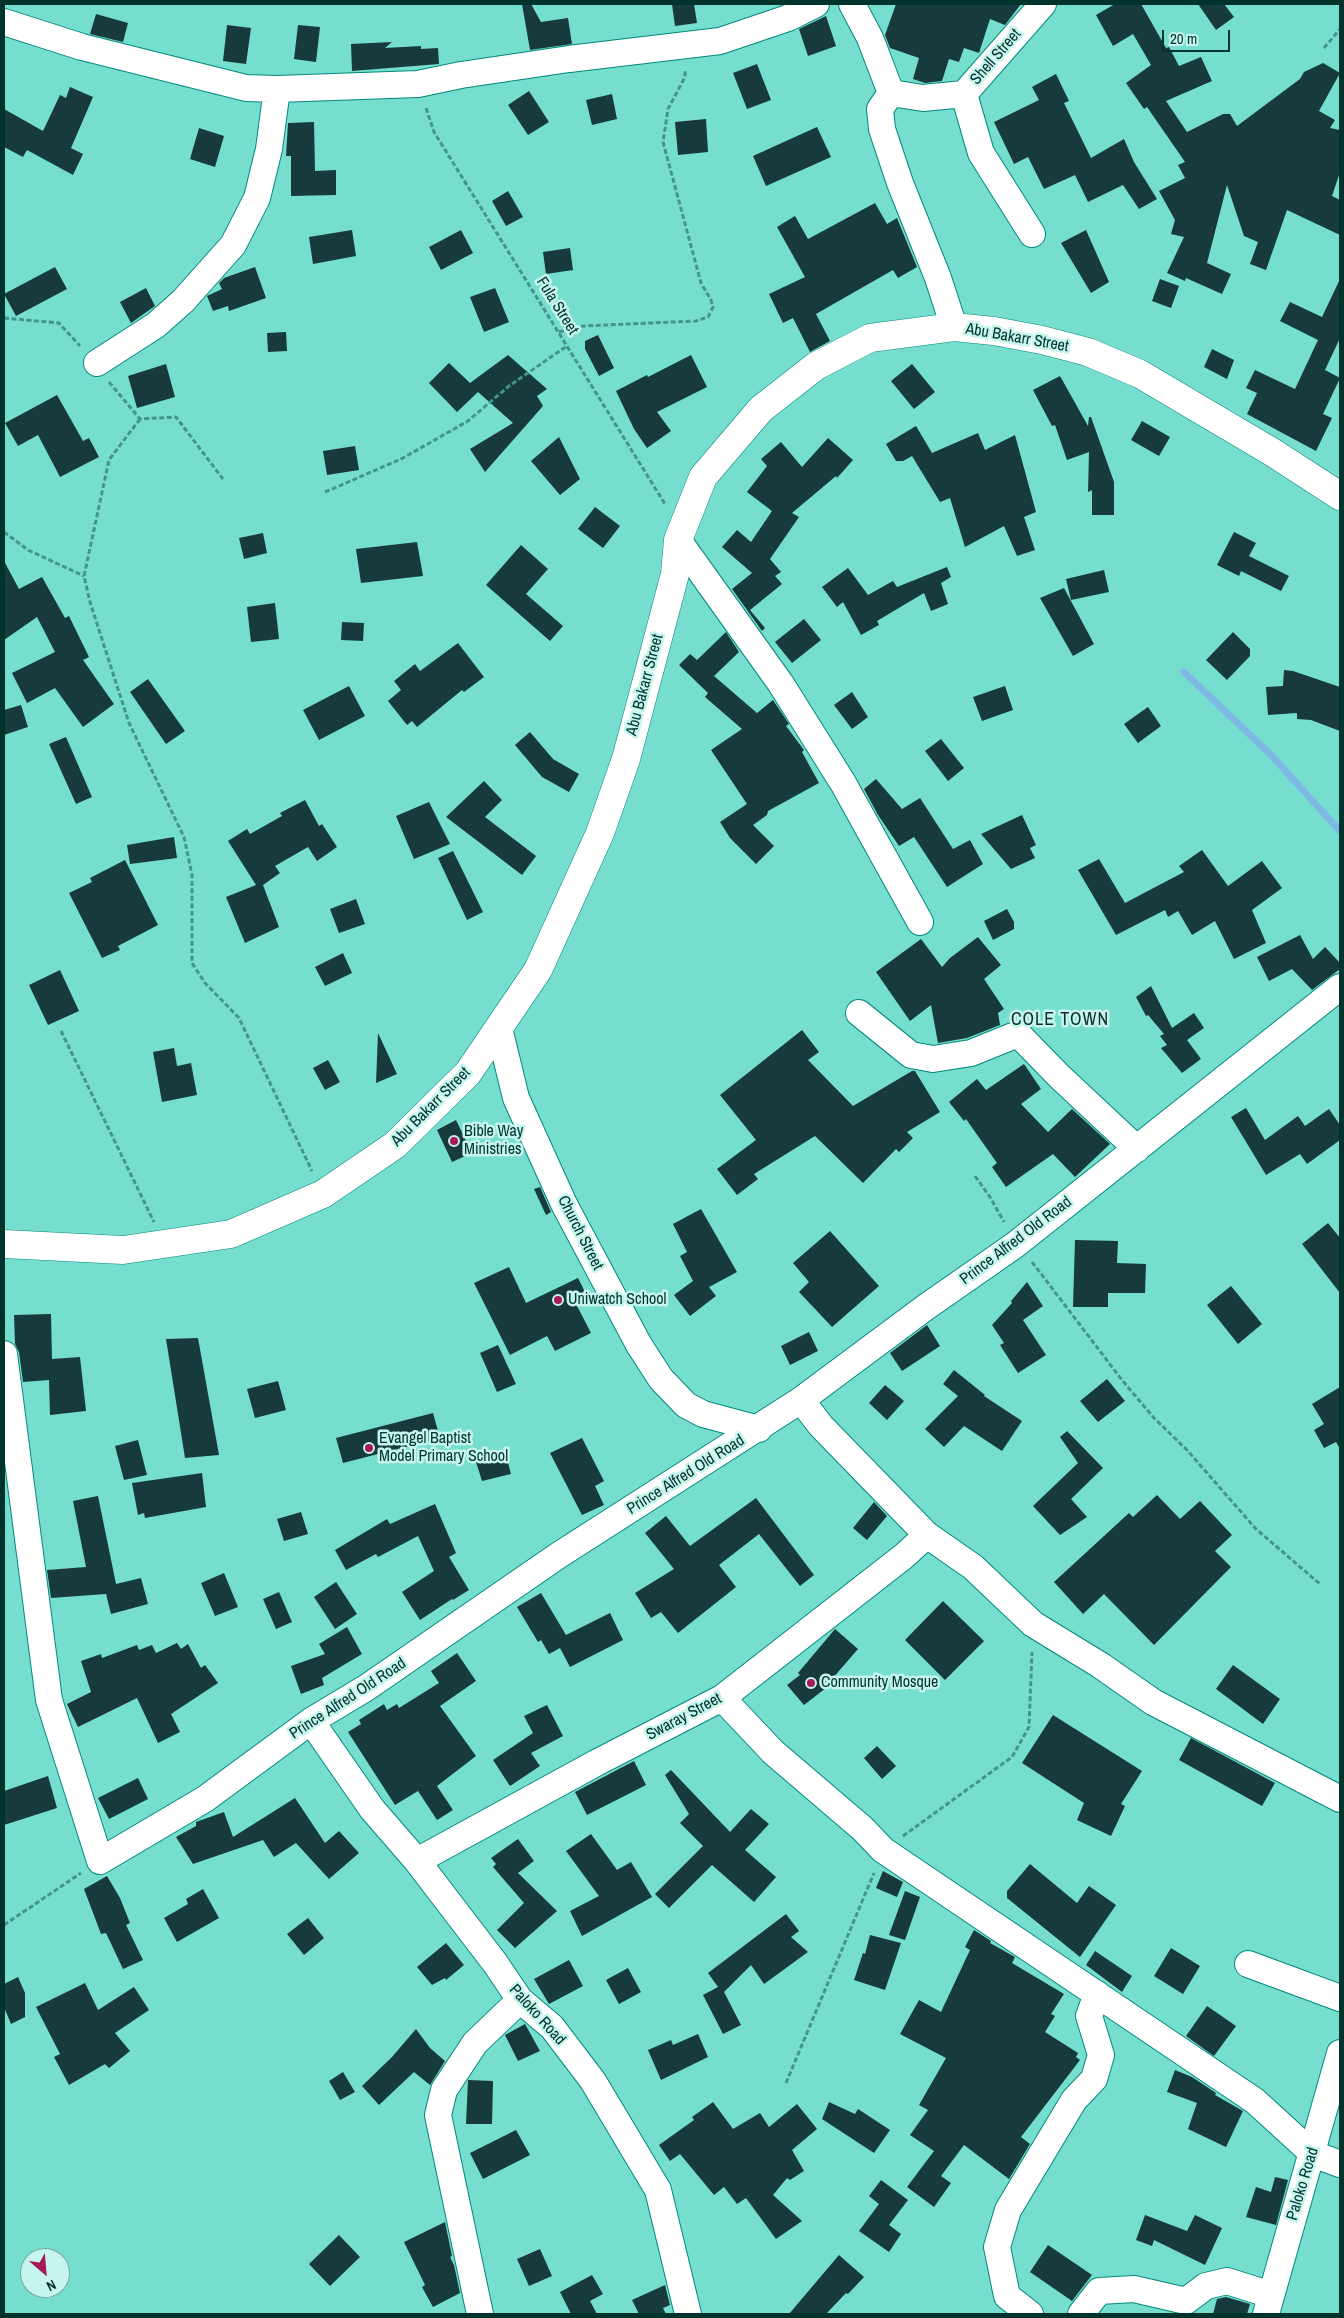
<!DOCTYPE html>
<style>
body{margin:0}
#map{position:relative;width:1344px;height:2318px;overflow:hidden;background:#76dece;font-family:"Archivo Narrow",sans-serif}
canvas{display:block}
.frame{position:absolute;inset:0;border:5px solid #01332d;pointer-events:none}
.north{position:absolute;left:20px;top:2248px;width:50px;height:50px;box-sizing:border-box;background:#c5f5ec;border:1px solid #77a7a0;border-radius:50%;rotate:153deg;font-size:14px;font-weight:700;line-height:20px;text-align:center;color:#01332d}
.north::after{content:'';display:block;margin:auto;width:18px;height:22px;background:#a81957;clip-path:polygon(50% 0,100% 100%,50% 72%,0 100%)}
.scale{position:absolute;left:1162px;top:30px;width:68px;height:22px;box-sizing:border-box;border:2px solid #01332d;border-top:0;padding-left:6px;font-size:15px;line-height:18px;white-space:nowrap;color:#01332d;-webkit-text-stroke:4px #c5f5ec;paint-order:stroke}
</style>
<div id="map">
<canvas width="1344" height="2318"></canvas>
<div class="frame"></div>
<div class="north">N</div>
<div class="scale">20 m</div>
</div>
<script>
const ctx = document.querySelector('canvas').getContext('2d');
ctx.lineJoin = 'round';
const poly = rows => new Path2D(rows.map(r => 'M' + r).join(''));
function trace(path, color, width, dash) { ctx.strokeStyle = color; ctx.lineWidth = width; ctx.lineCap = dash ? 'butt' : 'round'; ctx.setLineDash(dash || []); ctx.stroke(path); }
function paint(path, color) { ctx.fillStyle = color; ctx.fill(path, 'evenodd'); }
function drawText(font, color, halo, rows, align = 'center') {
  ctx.font = font + ' "Archivo Narrow",sans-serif'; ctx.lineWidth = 5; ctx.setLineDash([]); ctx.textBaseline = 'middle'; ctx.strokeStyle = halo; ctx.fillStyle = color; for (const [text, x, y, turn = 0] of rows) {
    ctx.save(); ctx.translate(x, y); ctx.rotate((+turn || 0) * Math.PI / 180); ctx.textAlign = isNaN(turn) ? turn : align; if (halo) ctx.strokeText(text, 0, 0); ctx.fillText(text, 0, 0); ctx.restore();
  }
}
const stream = poly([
 [1184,672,1271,755,1340,831]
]);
const building = poly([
 [522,4,531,4,541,22,568,18,572,44,530,50],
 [672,4,694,4,697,23,675,26],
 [896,4,1021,4,1005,25,990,19,979,53,964,48,959,62,949,59,942,81,925,83,913,79,919,58,890,48,885,35],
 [1115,4,1141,4,1166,48,1169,47,1179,66,1201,57,1212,81,1166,101,1187,132,1223,114,1230,114,1237,126,1300,79,1304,72,1323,63,1340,73,1319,111,1335,120,1330,128,1340,130,1340,172,1332,196,1340,200,1340,235,1287,210,1266,270,1250,264,1258,242,1244,236,1227,185,1207,263,1231,274,1222,294,1186,278,1185,281,1167,273,1184,237,1171,234,1175,220,1159,191,1185,178,1178,165,1185,162,1147,107,1144,109,1126,83,1151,65,1133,34,1113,46,1096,15],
 [1198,4,1224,4,1234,17,1216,30],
 [96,14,128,23,123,42,90,34],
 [826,16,836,46,808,56,799,29],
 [227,25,251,28,246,64,223,61],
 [298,25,320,27,316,62,294,59],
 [392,42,385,48,421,46,421,49,438,48,439,64,352,71,351,44],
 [757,64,771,100,747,109,733,73],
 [1056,74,1069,101,1064,103,1091,158,1124,139,1134,162,1157,199,1139,209,1123,185,1088,202,1075,175,1044,189,1028,157,1014,164,994,122,1039,100,1032,87],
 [70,87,93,97,71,148,83,154,73,175,27,150,23,157,4,147,4,109,43,131,60,95,66,98],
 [529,91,549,122,528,135,508,105],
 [612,94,617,119,592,125,586,100],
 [706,119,708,152,678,155,675,122],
 [314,122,315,171,336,170,336,195,291,196,291,156,286,156,288,123],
 [817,127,831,157,766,186,753,156],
 [199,128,224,136,215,167,190,159],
 [508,191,523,217,506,226,492,201],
 [875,203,887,224,897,218,917,267,898,278,893,270,816,314,830,341,810,352,793,318,783,323,769,294,805,277,777,227,795,216,808,239],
 [352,230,356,256,313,264,309,237],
 [461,230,473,253,441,270,429,247],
 [1086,230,1109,282,1091,293,1061,243],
 [570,248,573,270,546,274,543,252],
 [55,267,67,289,16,316,4,294],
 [255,267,266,298,229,311,228,306,213,311,207,296,222,289,219,283,224,278],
 [1160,279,1179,286,1171,308,1152,301],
 [1340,279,1340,338,1325,370,1340,378,1323,414,1332,418,1316,451,1247,414,1257,393,1246,388,1255,370,1295,389,1318,340,1280,321,1290,302,1322,317],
 [146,288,155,306,131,323,120,302],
 [495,288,509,322,484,332,470,297],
 [286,332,287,351,268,352,267,333],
 [598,335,614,368,599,376,585,349,585,341],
 [1212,349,1234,360,1227,379,1204,367],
 [508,355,547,389,537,396,543,406,485,472,470,449,513,423,478,392,457,412,429,383,449,363,470,383],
 [691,355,707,387,657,412,671,431,647,448,634,429,616,391,647,375,648,377],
 [166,364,175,397,137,408,128,376],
 [912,364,935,392,914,409,891,381],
 [1060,376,1088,426,1089,417,1091,417,1114,482,1114,515,1092,515,1092,490,1088,492,1089,452,1067,460,1055,425,1052,426,1033,390],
 [57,395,83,441,89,438,99,457,60,477,38,435,18,446,5,423],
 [1142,421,1170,437,1159,456,1131,440],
 [916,426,932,453,978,433,985,450,1015,435,1036,512,1024,517,1035,550,1017,556,1004,526,965,547,950,498,940,502,912,456,903,461,896,461,886,444],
 [559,437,580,479,560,495,531,461],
 [828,438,853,460,837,478,836,476,792,513,799,517,770,559,781,572,775,576,782,584,750,610,765,628,762,631,732,589,752,573,722,547,737,530,751,542,772,511,747,492,767,466,761,459,781,442,802,467],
 [355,446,359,470,327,475,323,451],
 [595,507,620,526,603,548,578,529],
 [1234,532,1256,543,1249,556,1289,576,1281,591,1241,571,1239,576,1217,565],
 [263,533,267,553,244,559,239,538],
 [417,542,423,576,361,583,356,549],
 [521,545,548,569,526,594,563,626,550,641,486,585],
 [4,561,19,589,42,577,65,618,69,616,89,657,83,660,114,704,83,727,55,688,27,703,12,673,55,652,37,617,4,640],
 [947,567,951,577,941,583,948,604,931,611,924,593,877,621,879,625,861,635,843,602,837,607,822,587,848,568,868,595,893,581,897,587],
 [1104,570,1109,592,1071,600,1066,579],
 [1064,588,1094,644,1073,656,1040,598],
 [275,603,279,639,251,642,247,607],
 [804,619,821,640,792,663,775,642],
 [342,622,364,623,363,641,341,640],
 [726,632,739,652,714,676,757,713,773,700,789,724,786,726,804,750,802,752,819,783,768,811,767,815,753,825,774,846,756,864,730,838,720,822,747,804,711,750,742,729,705,697,708,693,679,665,690,654,697,660],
 [1233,632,1250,649,1250,656,1227,680,1206,660],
 [458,643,484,677,464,692,462,690,417,727,412,721,407,725,388,701,401,690,394,681,415,664,420,671],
 [1284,670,1293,671,1340,687,1340,731,1311,720,1297,719,1297,713,1268,715,1266,687,1283,686],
 [148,679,185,731,166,744,130,692],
 [349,686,365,716,319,740,303,710],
 [1005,686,1013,710,982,721,973,697],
 [852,692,868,717,852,729,834,705],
 [21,705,28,727,4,735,4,710],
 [1148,707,1161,726,1138,743,1124,724],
 [530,732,553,759,579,774,569,792,542,777,515,745],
 [66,737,92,797,76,804,49,744],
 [941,739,964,768,948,781,925,751],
 [876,779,902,809,920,798,953,849,970,840,983,864,947,887,914,837,899,846,878,815,864,789],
 [484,781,502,800,485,817,536,856,522,875,446,817],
 [305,800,319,826,322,824,337,847,317,861,308,847,275,866,280,873,263,885,279,927,245,943,226,897,256,885,228,841,247,829,250,834,282,816,280,813],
 [429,802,450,844,414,859,396,816],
 [1022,815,1036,845,1030,848,1035,858,1011,869,981,834],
 [174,837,177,858,130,864,127,845],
 [1202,850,1228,886,1262,861,1282,888,1252,910,1266,943,1234,959,1215,921,1192,935,1178,911,1168,917,1165,910,1116,935,1078,870,1099,859,1125,903,1184,872,1179,866],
 [453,851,483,912,467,920,438,858],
 [125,860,158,925,118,946,120,950,102,958,69,893,92,882,90,878],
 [356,899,365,924,339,933,330,909],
 [1007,909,1014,922,1014,929,993,940,984,921],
 [1300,935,1313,959,1325,947,1340,963,1340,969,1312,990,1292,969,1269,981,1257,957],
 [978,937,1001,965,984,979,1004,1009,998,1013,1000,1025,967,1038,938,1043,931,1005,910,1021,876,972,921,939,942,967,950,958],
 [343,953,352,973,325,986,315,967],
 [60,970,79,1011,48,1025,29,985],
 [1151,986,1172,1028,1194,1013,1204,1028,1187,1040,1201,1059,1182,1073,1161,1048,1167,1045,1160,1036,1164,1034,1148,1015,1146,1016,1136,997],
 [802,1030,819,1052,808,1060,853,1106,912,1071,915,1071,940,1112,907,1132,913,1138,899,1152,896,1149,863,1183,815,1136,754,1174,758,1179,737,1195,717,1169,756,1140,720,1095],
 [378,1033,397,1074,376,1083],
 [174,1048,177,1066,191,1063,197,1095,162,1102,153,1052],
 [328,1060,340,1082,325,1090,313,1068],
 [1024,1064,1041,1089,1021,1104,1048,1132,1072,1109,1110,1144,1075,1177,1053,1154,1006,1187,992,1167,997,1163,966,1119,964,1121,949,1102,977,1079,986,1090],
 [1246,1108,1265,1140,1298,1116,1305,1126,1329,1109,1340,1125,1340,1140,1307,1164,1300,1154,1266,1175,1231,1117],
 [456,1120,472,1153,452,1162,437,1130],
 [540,1187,551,1212,546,1215,534,1189],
 [701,1209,737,1272,709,1287,716,1296,690,1316,674,1295,693,1281,680,1256,687,1252,673,1224],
 [1328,1223,1340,1238,1340,1293,1302,1244],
 [830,1231,879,1286,832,1327,799,1292,809,1282,793,1263],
 [1075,1240,1118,1241,1117,1263,1146,1264,1145,1293,1108,1293,1108,1307,1073,1307],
 [509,1267,526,1303,578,1278,588,1298,576,1304,591,1333,555,1351,547,1336,510,1355,474,1283],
 [1027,1282,1043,1306,1023,1320,1046,1355,1018,1373,1000,1345,1004,1343,992,1325,1012,1303,1011,1301],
 [1231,1286,1262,1324,1238,1344,1207,1305],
 [51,1314,52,1359,80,1357,86,1411,50,1415,49,1380,23,1382,19,1352,15,1344,14,1315],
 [927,1325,940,1346,902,1371,890,1353],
 [809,1332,818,1351,790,1365,781,1346],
 [198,1338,219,1455,185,1458,166,1339],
 [498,1345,516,1384,497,1392,480,1353],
 [954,1370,985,1395,984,1396,1022,1421,1002,1451,964,1426,944,1447,925,1429,958,1396,943,1384],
 [1107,1379,1125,1401,1098,1422,1080,1401],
 [278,1381,286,1410,255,1418,247,1389],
 [885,1385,904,1401,887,1420,869,1403],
 [1340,1387,1340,1449,1336,1442,1324,1448,1314,1430,1324,1424,1312,1404],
 [433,1413,440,1438,343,1463,336,1438],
 [1067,1431,1103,1468,1071,1499,1087,1517,1060,1535,1033,1506,1078,1463,1060,1437],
 [582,1438,604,1481,595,1486,604,1505,582,1515,550,1453],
 [138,1440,147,1475,124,1480,115,1446],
 [506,1455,511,1474,482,1481,476,1462],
 [202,1473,206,1507,145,1518,144,1513,138,1515,132,1483],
 [1157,1495,1180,1519,1200,1501,1232,1535,1215,1551,1231,1567,1154,1645,1104,1594,1083,1614,1054,1582,1129,1513,1133,1517],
 [98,1496,116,1584,141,1578,148,1604,111,1614,106,1594,51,1598,47,1570,86,1567,73,1501],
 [756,1498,814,1575,800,1586,759,1534,719,1565,736,1587,678,1633,661,1612,651,1618,635,1593,674,1569,645,1533,666,1516,690,1546],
 [874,1502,887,1516,867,1540,853,1528],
 [435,1504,456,1553,449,1557,469,1590,453,1600,452,1599,420,1620,402,1592,434,1571,418,1536,378,1557,376,1554,346,1570,335,1550,387,1519,390,1524],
 [301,1512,308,1534,284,1541,277,1519],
 [224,1573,238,1607,215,1616,201,1583],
 [336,1582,357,1614,335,1629,314,1597],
 [279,1592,292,1622,276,1629,263,1599],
 [541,1593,566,1635,610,1613,623,1640,570,1667,560,1648,549,1654,541,1640,538,1642,517,1607],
 [943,1601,984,1641,945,1680,905,1640],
 [347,1627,362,1654,322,1678,324,1685,301,1694,291,1666,325,1654,319,1644],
 [835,1629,858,1649,832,1679,835,1681,804,1705,787,1685,800,1675,798,1673],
 [177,1643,181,1649,188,1644,201,1668,205,1665,218,1683,171,1714,180,1732,158,1743,137,1698,78,1727,67,1704,91,1692,81,1661,101,1654,102,1658,137,1645,139,1650,152,1645,156,1653],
 [457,1653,476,1681,440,1706,476,1756,437,1786,453,1810,437,1820,418,1791,395,1805,348,1732,361,1724,359,1720,384,1704,387,1710,397,1704,399,1708,439,1683,431,1671],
 [1233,1665,1280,1699,1263,1724,1216,1689],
 [547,1705,563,1736,531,1753,540,1766,510,1786,493,1760,533,1733,524,1716],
 [1053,1715,1142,1771,1121,1804,1125,1806,1111,1836,1077,1820,1084,1803,1022,1763],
 [1191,1738,1275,1783,1262,1806,1179,1760],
 [877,1746,896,1766,882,1779,864,1758],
 [634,1761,646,1785,587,1815,575,1792],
 [671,1770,730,1832,751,1809,769,1824,745,1850,776,1877,754,1902,712,1865,669,1908,655,1894,703,1846,680,1823,689,1814,665,1775],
 [48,1776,57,1808,4,1825,4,1791],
 [138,1778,148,1799,109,1819,98,1798],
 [295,1798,325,1843,339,1831,359,1853,329,1879,296,1843,274,1857,263,1840,193,1864,176,1837,196,1826,196,1822,224,1812,233,1837],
 [591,1834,617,1870,631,1862,652,1897,582,1936,570,1911,599,1896,566,1851],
 [518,1839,534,1861,518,1873,557,1911,515,1948,497,1930,524,1903,493,1867,496,1864,491,1858],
 [1030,1864,1077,1903,1089,1886,1116,1905,1080,1957,1007,1898,1007,1891],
 [883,1871,903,1882,897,1897,876,1888],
 [107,1876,120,1898,130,1923,126,1925,143,1960,123,1969,106,1933,101,1934,84,1889],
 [203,1889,219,1918,177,1942,164,1918,188,1904,186,1899],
 [905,1891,920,1897,905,1940,889,1935],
 [786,1914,799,1931,791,1937,808,1952,764,1984,751,1965,724,1992,741,2025,723,2034,703,1995,718,1987,708,1973],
 [308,1918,324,1938,304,1955,287,1934],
 [974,1930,991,1941,990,1943,1015,1957,1012,1963,1064,1994,1051,2014,1055,2016,1045,2032,1078,2053,1076,2057,1080,2060,1021,2137,1030,2144,1009,2179,964,2145,941,2176,951,2183,934,2207,907,2187,934,2151,910,2135,928,2110,919,2105,946,2058,900,2034,919,2000,941,2012,970,1950,965,1947],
 [870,1935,901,1943,885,1990,854,1980,863,1953,865,1954],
 [446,1943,464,1965,446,1980,445,1978,432,1985,417,1967],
 [1171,1948,1200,1966,1183,1994,1154,1976],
 [1095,1951,1132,1976,1122,1992,1086,1965],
 [569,1960,583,1986,549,2004,534,1979],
 [628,1968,641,1992,619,2004,606,1980],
 [18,1977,25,1993,25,2017,11,2024,4,2007,4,1984],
 [85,1983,98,2010,134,1987,149,2010,115,2033,130,2051,109,2068,105,2064,69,2085,54,2057,60,2054,36,2007],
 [1207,2006,1236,2026,1214,2056,1186,2036],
 [525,2024,540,2051,518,2061,505,2035],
 [416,2029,430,2048,445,2061,430,2085,414,2072,379,2105,362,2086,392,2057],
 [698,2034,708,2057,661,2080,648,2050,671,2040,673,2045],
 [1175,2070,1192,2077,1216,2093,1215,2095,1243,2111,1226,2147,1188,2129,1197,2103,1167,2092],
 [343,2072,355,2092,340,2100,329,2081],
 [468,2080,493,2081,492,2124,466,2124],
 [713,2102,733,2129,760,2113,769,2127,797,2104,817,2129,792,2150,804,2171,790,2180,787,2178,773,2195,802,2221,776,2239,746,2198,737,2204,724,2187,714,2195,680,2154,670,2161,659,2145,694,2120,692,2117],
 [829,2102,855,2114,858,2109,890,2130,874,2153,822,2119],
 [516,2130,530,2155,483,2179,470,2153],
 [1275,2177,1288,2180,1276,2225,1246,2217,1256,2187,1271,2192],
 [881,2180,908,2200,889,2225,901,2234,889,2252,859,2231,879,2204,869,2196],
 [1145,2215,1187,2231,1195,2215,1222,2228,1205,2265,1154,2240,1152,2246,1136,2240],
 [445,2222,452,2256,450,2257,454,2265,460,2293,433,2307,422,2287,425,2285,404,2242],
 [339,2235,360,2257,330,2286,309,2264],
 [1048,2245,1092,2275,1072,2301,1030,2272],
 [540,2249,552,2276,529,2286,517,2259],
 [839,2255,864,2277,848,2294,846,2293,826,2314,789,2314],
 [592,2275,603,2294,590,2301,597,2314,571,2314,560,2292],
 [665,2285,670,2305,663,2308,666,2314,639,2314,632,2300],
 [1226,2297,1250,2304,1247,2314,1213,2314,1217,2299]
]);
const path = poly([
 [1324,48,1340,29],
 [426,108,434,132,665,504],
 [4,318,59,323,80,346],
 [559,332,583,326,696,321,708,317,713,307,711,300,701,283,663,142,668,109,685,77,685,69],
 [109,382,140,419,176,417,223,479],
 [140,419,109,460,84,576,90,602,129,723,184,837,192,875,192,963,205,983,239,1018,312,1171],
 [325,492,403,458,468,421,509,386,567,346],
 [4,532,28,550,84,576],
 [61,1031,154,1222],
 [975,1176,990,1197,1004,1222],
 [1032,1262,1122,1380,1154,1418,1187,1450,1256,1529,1320,1584],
 [903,1836,1012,1757,1029,1727,1032,1652],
 [4,1925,81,1873],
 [786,2083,874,1873]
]);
const street = poly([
 [852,4,870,38,891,93,923,98,964,94,1043,4],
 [4,22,82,47,246,88,277,89,418,84,461,75,569,59,720,41,788,18,816,4],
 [891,93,880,109,882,129,900,183,938,278,954,327],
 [964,94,981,153,1032,234],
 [97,363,156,325,183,301,233,245,257,198,269,149,277,89],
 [678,540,781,684,843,783,920,922],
 [859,1013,911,1055,933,1059,971,1053,1013,1036,1020,1036,1059,1076,1137,1149],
 [499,1028,516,1098,564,1204,639,1345,661,1379,686,1405,703,1414,759,1429],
 [4,1354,49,1700,100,1861,205,1799,311,1721,366,1688,559,1555,801,1400,926,1307,1015,1245,1340,987],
 [801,1400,821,1426,927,1535,973,1567,1033,1624,1100,1665,1153,1702,1340,1799],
 [722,1698,773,1752,863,1829,883,1850,1255,2101,1313,2154,1340,2164],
 [311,1721,372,1809,417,1861,495,1963,520,2000,552,2027,593,2081,658,2190,688,2314],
 [417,1861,596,1763,722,1698,904,1556,927,1535],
 [1248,1964,1340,1998],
 [480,2314,438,2115,444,2090,475,2043,520,2000],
 [1030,2314,1007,2296,997,2247,1008,2210,1074,2100,1094,2079,1101,2055,1089,2016,1097,1994],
 [1081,2314,1099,2291,1134,2289,1186,2301,1206,2286,1227,2281,1271,2295],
 [1266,2314,1340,2053]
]);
const secondary = poly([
 [4,1244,123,1250,231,1234,323,1194,395,1145,468,1073,538,970,600,833,626,759,675,574,678,540,703,477,761,409,816,366,870,338,954,327,994,331,1042,340,1088,352,1140,374,1272,452,1340,496]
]);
const markers = [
 [454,1141,5,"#a81957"],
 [558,1300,5,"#a81957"],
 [369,1448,5,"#a81957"],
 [811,1683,5,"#a81957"]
];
const streetNames = [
 ["Shell Street",996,57,-49],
 ["Fula Street",557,306,58],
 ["Abu Bakarr Street",1017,338,10],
 ["Abu Bakarr Street",645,685,-75],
 ["Abu Bakarr Street",431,1107,-45],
 ["Church Street",580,1233,63],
 ["Prince Alfred Old Road",1016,1241,-37],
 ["Prince Alfred Old Road",686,1475,-32],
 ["Prince Alfred Old Road",348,1699,-33],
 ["Swaray Street",684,1717,-28],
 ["Paloko Road",537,2015,48],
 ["Paloko Road",1303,2184,-73]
];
const poiNames = [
 ["Bible Way",464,1132],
 ["Ministries",464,1150],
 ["Uniwatch School",568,1300],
 ["Evangel Baptist",379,1439],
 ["Model Primary School",379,1457],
 ["Community Mosque",821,1683]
];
const neighbourhoodNames = [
 ["COLE TOWN",1060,1020]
];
trace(stream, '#7eb9e6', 7);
paint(building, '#173a3c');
trace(street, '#01897b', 28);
trace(secondary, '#01897b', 29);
trace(path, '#45968a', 3, [5, 2.5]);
trace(street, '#fff', 26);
trace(secondary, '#fff', 28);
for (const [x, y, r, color] of markers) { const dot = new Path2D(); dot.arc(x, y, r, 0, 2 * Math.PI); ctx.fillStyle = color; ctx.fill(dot); trace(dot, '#c5f5ec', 2); }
drawText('16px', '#01332d', '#c5f5ec', streetNames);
drawText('16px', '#01332d', '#c5f5ec', poiNames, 'left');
ctx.letterSpacing = '1px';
drawText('18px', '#0d2f2a', '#c5f5ec', neighbourhoodNames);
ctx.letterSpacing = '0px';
</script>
